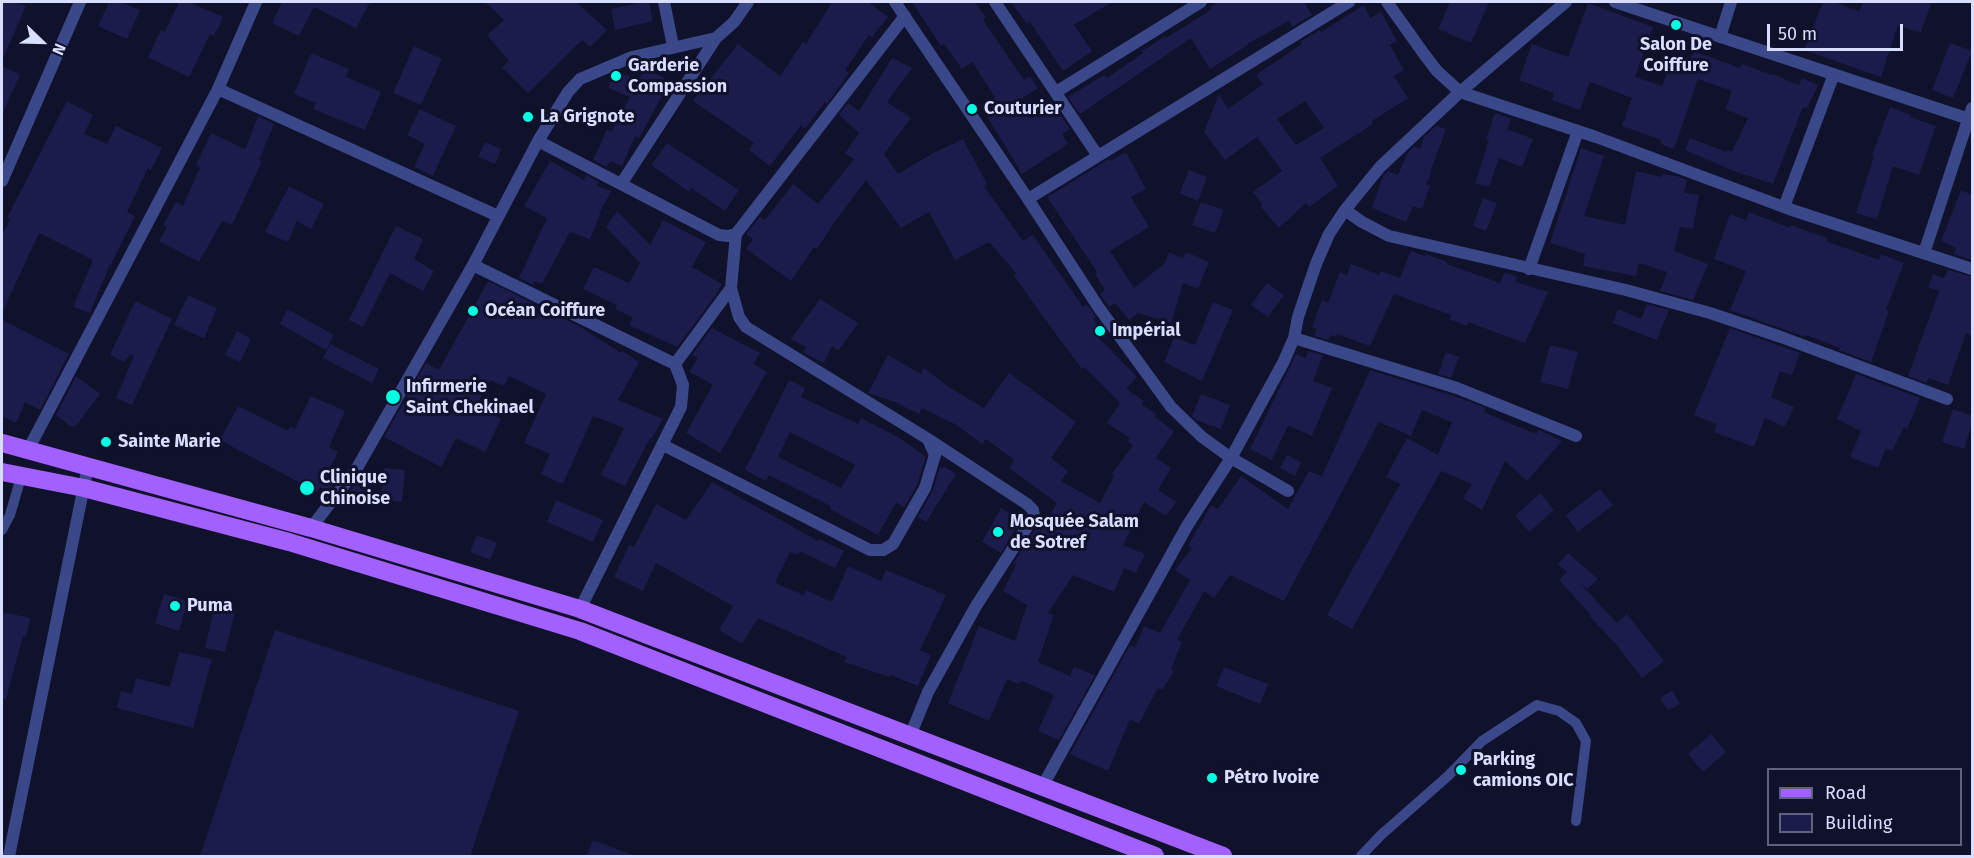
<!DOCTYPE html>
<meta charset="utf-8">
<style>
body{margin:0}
#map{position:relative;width:1974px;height:858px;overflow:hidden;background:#10112a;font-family:"Fira Sans",sans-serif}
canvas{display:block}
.frame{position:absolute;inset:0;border:3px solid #d9ddff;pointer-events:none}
.legend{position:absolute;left:1767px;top:768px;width:195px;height:78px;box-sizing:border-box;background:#10112a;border:2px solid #60637f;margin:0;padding:8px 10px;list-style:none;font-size:18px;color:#d9ddff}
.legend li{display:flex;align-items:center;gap:12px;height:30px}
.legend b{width:30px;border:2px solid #60637f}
.north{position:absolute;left:12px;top:12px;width:60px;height:60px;-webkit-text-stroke:4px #10112a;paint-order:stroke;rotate:113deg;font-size:16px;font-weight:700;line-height:24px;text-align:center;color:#d9ddff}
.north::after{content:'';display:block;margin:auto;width:21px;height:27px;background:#d9ddff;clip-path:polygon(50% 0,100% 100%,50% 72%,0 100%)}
.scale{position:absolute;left:1767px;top:24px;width:136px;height:27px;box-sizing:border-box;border:3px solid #d9ddff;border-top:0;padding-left:8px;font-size:18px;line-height:21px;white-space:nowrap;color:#d9ddff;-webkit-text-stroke:4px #10112a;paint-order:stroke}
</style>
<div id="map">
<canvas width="1974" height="858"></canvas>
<div class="frame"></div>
<ul class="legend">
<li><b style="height:8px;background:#a260ff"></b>Road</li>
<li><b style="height:16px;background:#1b1c4c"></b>Building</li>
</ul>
<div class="north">N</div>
<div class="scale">50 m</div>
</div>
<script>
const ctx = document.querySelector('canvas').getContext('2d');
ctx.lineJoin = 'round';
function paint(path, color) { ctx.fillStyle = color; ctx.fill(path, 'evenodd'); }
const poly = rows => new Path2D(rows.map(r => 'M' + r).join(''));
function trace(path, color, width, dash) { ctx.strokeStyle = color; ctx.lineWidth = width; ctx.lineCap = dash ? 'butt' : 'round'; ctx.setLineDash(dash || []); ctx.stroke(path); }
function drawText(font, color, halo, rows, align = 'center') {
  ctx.font = font + ' "Fira Sans",sans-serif'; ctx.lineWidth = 6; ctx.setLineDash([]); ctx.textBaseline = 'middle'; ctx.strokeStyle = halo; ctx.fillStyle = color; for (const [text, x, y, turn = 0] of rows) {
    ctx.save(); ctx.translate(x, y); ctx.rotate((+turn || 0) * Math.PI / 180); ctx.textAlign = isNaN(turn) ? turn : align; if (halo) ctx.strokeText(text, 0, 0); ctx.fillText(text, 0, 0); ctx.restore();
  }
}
const building = poly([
 [2,2,15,2,26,6,2,61],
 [109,2,120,2,140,10,127,39,98,26],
 [179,2,189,2,223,17,214,36,210,34,189,77,148,57,161,30,165,32],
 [282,2,370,2,356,28,314,7,299,36,272,23],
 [485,2,576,2,607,30,590,47,582,40,528,93,502,67,509,61,487,35,504,20],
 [643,2,649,2,653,21,615,30,611,9],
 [832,2,868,2,888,17,872,37,869,35,845,70,849,73,827,104,825,102,805,129,801,125,770,166,749,150,754,143,693,101,738,44,780,76,803,42,806,44],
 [912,2,975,2,986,18,983,20,1024,80,1030,76,1038,88,1020,100,1032,118,1054,105,1070,129,1062,134,1068,144,1022,174,981,106,995,97,972,62,962,69,944,44,941,46],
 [1011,2,1112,2,1074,25,1092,51,1063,71,1030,22,1027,24],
 [1218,2,1304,2,1312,15,1292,27,1289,21,1247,44,1248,45,1210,69,1191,38,1080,114,1068,97,1104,75,1107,78,1143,53,1142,51,1165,36,1166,38,1212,9,1210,7],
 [1450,2,1489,2,1471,43,1438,29],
 [1823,2,1834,2,1859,11,1863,2,1932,2,1920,33,1898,25,1881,77,1804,50],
 [1588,3,1653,27,1635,77,1662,86,1670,66,1686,72,1693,51,1740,68,1742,64,1771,75,1772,74,1799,85,1802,78,1818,85,1807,108,1803,107,1773,184,1734,171,1685,150,1690,138,1726,152,1727,150,1732,152,1748,118,1725,109,1732,91,1698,79,1674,149,1661,144,1662,140,1622,126,1632,98,1590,82,1580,110,1552,100,1554,93,1519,80,1532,44,1568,57],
 [1364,5,1370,18,1381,12,1397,41,1390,45,1404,70,1394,76,1408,98,1372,121,1373,124,1320,158,1338,186,1309,207,1306,203,1279,228,1260,206,1262,204,1253,192,1282,171,1257,137,1225,160,1204,132,1219,94,1228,109,1263,84,1256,75,1302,44,1301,41,1320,30,1321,32],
 [1305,101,1324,128,1296,145,1277,119],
 [1950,43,1972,51,1953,98,1932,90],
 [414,46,442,59,421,105,393,93],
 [311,53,349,69,346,77,381,92,365,130,313,109,316,103,294,94],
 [892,58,912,68,887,102,911,118,884,154,898,174,933,153,963,139,987,184,984,186,1023,241,1033,235,1083,307,1086,304,1096,317,1093,319,1107,338,1093,332,1137,377,1126,389,1144,401,1141,404,1156,414,1155,417,1174,431,1156,458,1171,468,1158,490,1176,502,1166,516,1144,502,1123,545,1145,554,1136,573,1124,568,1114,592,1073,575,1048,613,1054,615,1038,662,1070,676,1074,667,1095,675,1059,740,1038,731,1054,695,1022,681,1018,684,1007,679,989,721,948,703,979,626,1015,641,1027,605,1003,591,1016,565,1013,564,1036,528,1041,531,1057,503,1009,468,1014,460,986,439,982,444,955,424,922,408,919,414,895,402,868,393,888,355,921,374,924,368,950,388,984,408,1009,373,1076,422,1051,458,1068,471,1061,481,1100,503,1114,476,1112,474,1133,445,1128,442,1130,438,1107,423,1120,403,1084,367,1082,369,1041,314,1014,275,1016,273,989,242,955,260,929,212,901,228,866,180,836,220,817,249,814,247,791,281,746,249,753,239,746,234,760,217,765,220,793,184,818,204,854,159,845,153,859,133,839,115,848,103,859,111],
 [2,66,20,75,2,114],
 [645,68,670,81,639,138,635,136,622,166,610,161,607,167,593,160,607,129,612,131,630,97,608,88,614,74,618,72,639,80],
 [67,101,93,115,84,134,107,144,116,126,162,148,151,170,148,168,127,212,135,216,111,264,110,264,90,313,73,307,93,260,39,233,2,313,2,236,10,219,7,218],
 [1890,107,1911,115,1910,117,1936,126,1919,175,1893,166,1877,219,1856,213,1874,156,1872,155],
 [420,109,456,126,433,176,414,167,425,144,407,135],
 [1495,113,1511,119,1507,129,1533,139,1522,167,1499,158,1489,187,1475,183,1489,140,1486,139],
 [258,116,274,124,259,160,262,161,232,225,222,221,199,262,159,241,167,227,163,225,176,202,183,206,200,167,196,165,211,133,245,149],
 [1436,126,1446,129,1430,173,1431,174,1426,185,1430,186,1422,209,1413,206,1406,222,1372,208,1383,176,1388,171,1398,175,1408,152,1414,146,1420,149,1424,137],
 [485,142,501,149,495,164,478,157],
 [667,143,739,190,725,211,691,188,689,192,651,165],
 [1581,148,1604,156,1584,216,1625,225,1636,171,1662,177,1662,174,1677,176,1687,180,1684,193,1699,195,1693,229,1680,227,1674,251,1708,264,1693,300,1660,291,1667,272,1639,263,1636,276,1583,266,1585,254,1550,243],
 [1126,152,1146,189,1131,197,1149,227,1110,251,1134,288,1165,263,1169,252,1183,258,1186,252,1209,262,1198,289,1183,283,1171,323,1138,313,1129,320,1115,303,1109,307,1100,294,1105,290,1095,274,1097,272,1047,197,1109,159,1110,161],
 [550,161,584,180,586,175,599,182,597,186,611,191,599,214,600,215,590,239,570,232,542,284,535,281,533,285,519,278,547,218,524,206],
 [1189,170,1207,177,1198,201,1180,193],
 [289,186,324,204,311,229,297,221,288,242,265,232],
 [1961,190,1972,195,1972,260,1954,254,1956,248,1941,241],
 [1483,198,1497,203,1486,231,1473,226],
 [1201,202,1224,210,1215,233,1192,225],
 [617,211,650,245,663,220,706,242,692,267,722,284,715,296,677,347,629,325,633,317,615,309,617,305,583,289,594,267,629,283,640,263,606,227],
 [1749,212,1790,228,1791,225,1827,238,1826,241,1879,260,1881,254,1904,263,1886,310,1889,311,1871,362,1839,350,1840,348,1806,335,1805,337,1730,310,1746,271,1714,259,1730,214,1746,220],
 [396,226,423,239,414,259,434,271,423,291,390,273,363,327,349,320],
 [1411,251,1425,256,1426,254,1447,262,1447,264,1500,283,1505,272,1517,277,1516,282,1548,292,1525,343,1468,322,1467,326,1449,319,1451,315,1394,294,1370,346,1337,334,1336,337,1331,335,1329,340,1314,336,1317,329,1312,327,1322,300,1328,303,1340,272,1347,275,1351,264,1379,275,1381,271,1400,278],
 [1948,270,1972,277,1972,336,1966,333,1948,385,1929,378,1927,383,1908,376,1939,291,1928,287,1933,274,1944,278],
 [488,281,579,326,621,353,622,351,639,362,618,400,663,419,652,438,650,438,625,486,601,475,624,428,593,416,563,484,541,474,550,454,524,443,546,394,509,376,504,386,490,380,476,406,501,419,485,452,456,438,441,467,384,437,426,363,439,370],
 [1267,283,1284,295,1268,317,1251,305],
 [188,295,217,308,204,338,174,325],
 [820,299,858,323,838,351,832,346,824,363,803,352,806,347,791,339],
 [135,301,172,319,132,405,116,398,134,356,130,354,124,362,110,355],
 [1213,302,1233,310,1202,381,1164,362,1174,337,1195,345],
 [1647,304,1669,310,1657,340,1613,323,1618,309,1641,319],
 [287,309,334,335,326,350,280,324],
 [2,320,69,354,40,410,25,402,16,423,2,416],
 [712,328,760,353,754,364,767,372,720,453,686,433,713,385,690,372,698,357,692,355],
 [1730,328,1800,353,1792,375,1780,371,1771,397,1794,407,1785,427,1765,418,1754,447,1714,432,1717,424,1694,415],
 [237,331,251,339,240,362,225,355],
 [330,344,379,369,372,383,323,358],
 [1550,345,1578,352,1568,389,1540,382],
 [1308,351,1323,355,1313,381,1332,388,1312,436,1288,425,1272,460,1250,449,1296,354,1306,358],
 [1446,352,1459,357,1451,378,1438,374],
 [1370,370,1454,396,1486,408,1484,412,1502,420,1536,434,1539,430,1562,441,1527,481,1505,461,1482,510,1463,498,1472,484,1441,471,1352,629,1327,615,1400,484,1386,477,1407,438,1438,455,1452,422,1422,410,1411,436,1379,422,1284,601,1230,575,1214,598,1204,591,1177,640,1182,642,1171,669,1174,671,1162,690,1158,688,1139,724,1130,719,1108,771,1070,754,1130,645,1135,647,1144,626,1160,633,1190,580,1175,570,1192,548,1188,546,1211,505,1218,509,1241,476,1288,509,1309,471,1322,476],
 [1856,374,1920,398,1907,429,1904,427,1892,451,1886,448,1878,468,1850,457,1861,431,1837,419],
 [76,376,100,394,76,426,70,426,56,415],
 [789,380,805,388,801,397,858,424,861,418,898,437,926,457,917,485,904,508,896,502,878,535,830,509,831,506,769,475,766,481,745,470],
 [790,432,855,465,841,488,778,457],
 [1201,394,1230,405,1221,429,1196,420,1192,416],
 [311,396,345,411,329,447,338,452,328,472,340,477,329,491,320,487,317,492,220,440,238,406,288,431,290,427,295,429],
 [1953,409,1972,416,1972,423,1964,449,1942,442],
 [1287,455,1301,462,1295,476,1280,468],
 [944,466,956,474,926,522,918,517,932,492,940,467,942,468],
 [384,468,405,470,402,502,381,500],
 [712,482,818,541,819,539,844,551,835,568,800,551,797,555,790,552,775,583,804,595,806,590,832,602,848,566,881,581,886,570,946,595,920,650,931,655,918,686,891,675,890,677,844,662,847,657,758,618,742,644,719,630,733,606,656,563,643,591,614,577,629,545,634,547,656,504,686,520],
 [355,484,367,489,361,504,345,497],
 [1600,489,1613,505,1578,532,1566,515],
 [1540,493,1554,510,1529,532,1515,516],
 [556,500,603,520,593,542,547,522],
 [1001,508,1021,520,1001,553,982,542],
 [477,535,497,543,490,560,470,552],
 [1568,553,1598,579,1587,589,1577,580,1617,623,1627,614,1664,661,1642,678,1615,643,1589,616,1590,614,1559,580,1567,572,1558,564],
 [164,594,188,601,179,631,155,623],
 [214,609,235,612,225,652,205,648],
 [2,612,30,618,26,637,23,636,6,699,2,699],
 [275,630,519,711,470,856,200,856],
 [179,652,212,659,193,728,117,708,121,691,132,694,136,678,170,687],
 [1224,667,1268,684,1260,704,1216,686],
 [1672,690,1680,704,1668,710,1660,698],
 [1711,734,1726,752,1703,772,1688,754],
 [593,840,632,855,632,856,587,856]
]);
const service = poly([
 [2,530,10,515,21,477],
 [1361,856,1381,835,1448,776,1482,741,1537,705,1559,711,1576,723,1586,741,1576,821]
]);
const minor = poly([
 [664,2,673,46],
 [895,2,1028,199,1099,308,1171,407,1202,437,1231,458,1288,491],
 [995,2,1098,156],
 [1387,2,1424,54,1437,71,1460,92,1596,137,1789,209,1972,269],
 [1615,2,1972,120],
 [1720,37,1731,2],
 [218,89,498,216],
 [1056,92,1201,2],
 [538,141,719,235,728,236,736,234,905,16],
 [2,181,80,2],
 [621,184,716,38],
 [1028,199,1349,2],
 [1784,207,1834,74],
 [1345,210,1362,222,1389,236,1626,290,1710,313,1781,337,1947,399],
 [1924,253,1972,108],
 [473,265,675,364,683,385,681,407,580,609],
 [1529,269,1578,131],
 [1294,338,1457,388,1576,436],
 [675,364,731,288],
 [663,445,870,550,883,550,893,544,925,488,935,455,928,439,746,327,739,317,731,288,736,234],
 [28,450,218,89,256,2],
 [311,528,357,468,473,265,538,141,568,92,580,79,632,57,716,38,734,22,748,2],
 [910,736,928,692,976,606,1034,516,1033,510,1027,504,928,439],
 [1042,787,1187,526,1231,458,1283,363,1294,338,1298,317,1316,264,1329,234,1345,210,1380,167,1460,92,1566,2],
 [9,856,88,466]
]);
const primary = poly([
 [2,443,311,528,580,609,1223,856],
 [2,472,84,488,289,542,580,631,1155,856]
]);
const markers = [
 [1676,25,6,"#05ffe2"],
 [616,76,6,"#05ffe2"],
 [972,109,6,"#05ffe2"],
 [528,117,6,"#05ffe2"],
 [473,311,6,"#05ffe2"],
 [1100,331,6,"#05ffe2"],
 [393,397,8,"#05ffe2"],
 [106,442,6,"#05ffe2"],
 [307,488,8,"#05ffe2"],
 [998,532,6,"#05ffe2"],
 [175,606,6,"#05ffe2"],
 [1461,770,6,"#05ffe2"],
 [1212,778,6,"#05ffe2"]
];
const poiNames = [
 ["Salon De",1676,45,"center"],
 ["Coiffure",1676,66,"center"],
 ["Garderie",628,66],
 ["Compassion",628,87],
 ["Couturier",984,109],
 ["La Grignote",540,117],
 ["Océan Coiffure",485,311],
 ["Impérial",1112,331],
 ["Infirmerie",406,387],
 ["Saint Chekinael",406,408],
 ["Sainte Marie",118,442],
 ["Clinique",320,478],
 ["Chinoise",320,499],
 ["Mosquée Salam",1010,522],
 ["de Sotref",1010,543],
 ["Puma",187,606],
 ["Parking",1473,760],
 ["camions OIC",1473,781],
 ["Pétro Ivoire",1224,778]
];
paint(building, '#1b1c4c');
trace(service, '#3a488a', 10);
trace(minor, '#3a488a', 12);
trace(primary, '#a260ff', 18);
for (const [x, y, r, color] of markers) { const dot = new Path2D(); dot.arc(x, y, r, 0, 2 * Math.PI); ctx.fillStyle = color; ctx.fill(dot); trace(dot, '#10112a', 2); }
drawText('bold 18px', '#d9ddff', '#10112a', poiNames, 'left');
</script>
